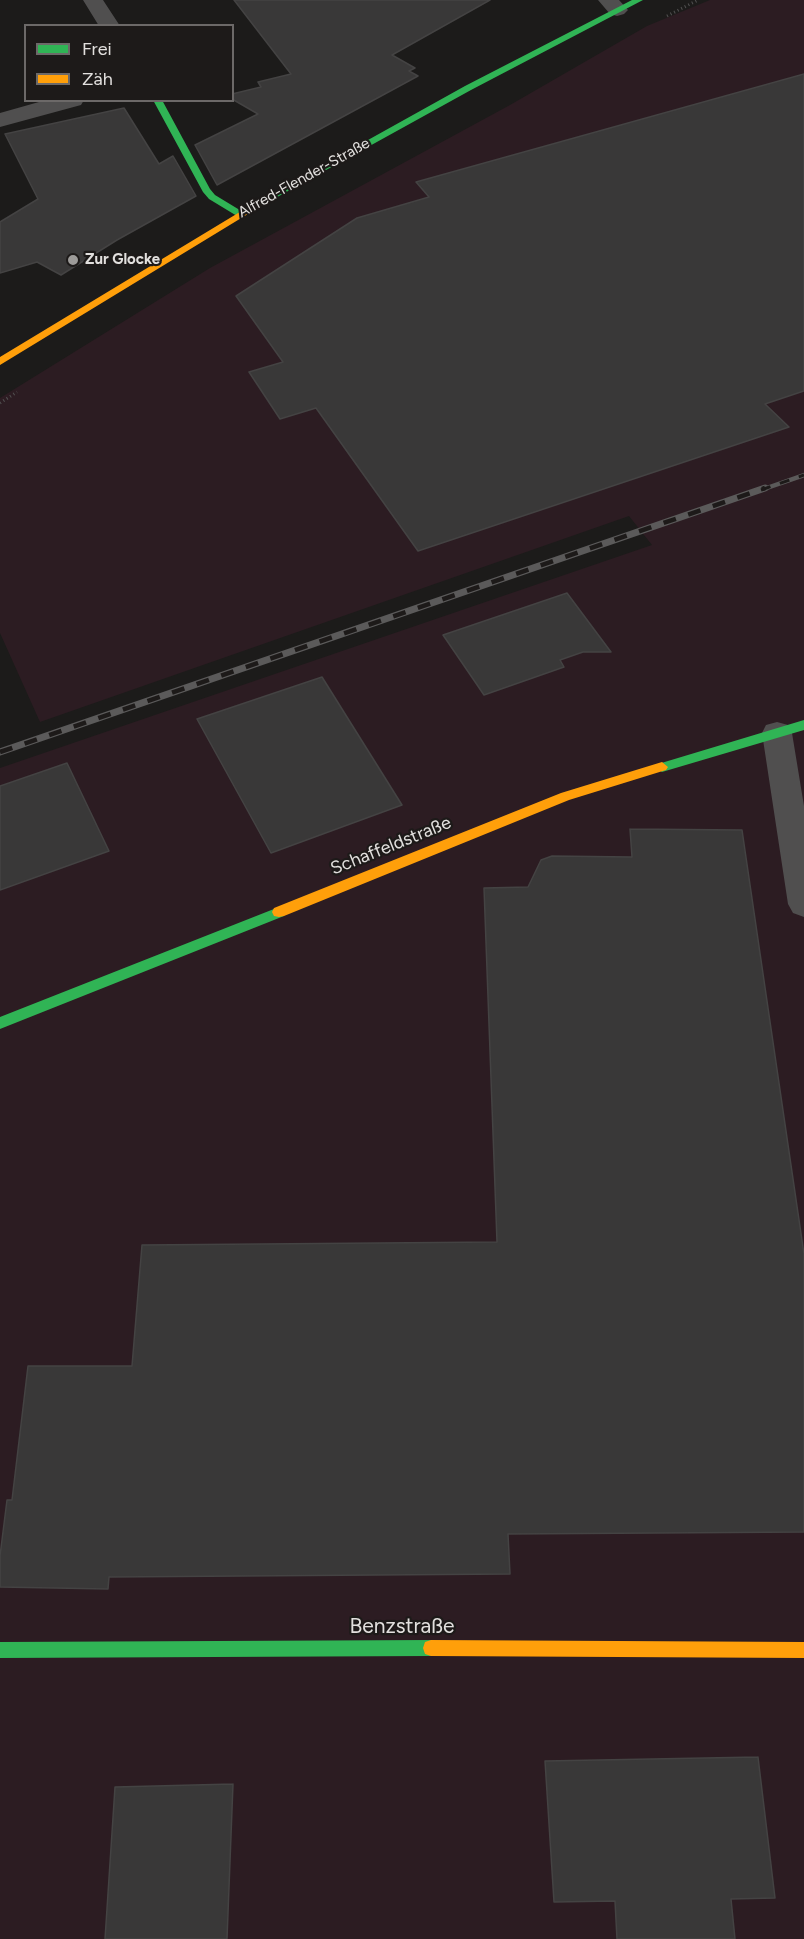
<!DOCTYPE html>
<meta charset="utf-8">
<style>
body{margin:0}
#map{position:relative;width:804px;height:1939px;overflow:hidden;background:#1c1b1a;font-family:Figtree,sans-serif}
canvas{display:block}
.legend{position:absolute;left:24px;top:24px;width:210px;height:78px;box-sizing:border-box;background:#1d1a19;border:2px solid #6c6968;margin:0;padding:8px 10px;list-style:none;font-size:18px;color:#e2e0de}
.legend li{display:flex;align-items:center;gap:12px;height:30px}
.legend b{width:30px;border:2px solid #6c6968}
</style>
<div id="map">
<canvas width="804" height="1939"></canvas>
<ul class="legend">
<li><b style="height:8px;background:#30b455"></b>Frei</li>
<li><b style="height:8px;background:#ff9f0a"></b>Zäh</li>
</ul>
</div>
<script>
const ctx = document.querySelector('canvas').getContext('2d');
ctx.lineJoin = 'round';
function paint(path, color) { ctx.fillStyle = color; ctx.fill(path, 'evenodd'); }
const poly = rows => new Path2D(rows.map(r => 'M' + r).join(''));
function trace(path, color, width, dash) { ctx.strokeStyle = color; ctx.lineWidth = width; ctx.lineCap = dash ? 'butt' : 'round'; ctx.setLineDash(dash || []); ctx.stroke(path); }
function drawText(font, color, halo, rows, align = 'center') {
  ctx.font = font + ' Figtree,sans-serif'; ctx.lineWidth = 4.5; ctx.setLineDash([]); ctx.textBaseline = 'middle'; ctx.strokeStyle = halo; ctx.fillStyle = color; for (const [text, x, y, turn = 0] of rows) {
    ctx.save(); ctx.translate(x, y); ctx.rotate((+turn || 0) * Math.PI / 180); ctx.textAlign = isNaN(turn) ? turn : align; if (halo) ctx.strokeText(text, 0, 0); ctx.fillText(text, 0, 0); ctx.restore();
  }
}
const industrial = poly([
 [710,0,804,0,804,1939,0,1939,0,768,652,545,629,516,40,722,0,633,0,398,210,268,510,105,647,26]
]);
const building = poly([
 [234,0,490,0,392,55,415,68,409,71,418,76,217,185,195,145,258,114,232,99,232,94,261,87,258,82,291,74,234,0],
 [804,74,804,391,765,404,789,427,418,551,316,408,280,419,249,372,283,362,236,296,357,218,429,197,416,182,804,74],
 [124,108,159,164,173,156,196,196,117,240,61,275,37,262,0,273,0,222,38,199,5,134,124,108],
 [567,593,611,652,583,652,560,660,564,667,484,695,443,635,567,593],
 [322,677,402,805,271,853,197,719,322,677],
 [67,763,109,851,0,890,0,786,67,763],
 [630,829,742,830,804,1254,804,1532,508,1534,510,1574,109,1577,108,1589,0,1587,0,1556,7,1500,12,1500,28,1366,132,1366,142,1245,497,1242,484,888,528,887,541,860,552,856,632,857,630,829],
 [758,1757,775,1898,731,1899,735,1939,617,1939,615,1901,554,1902,545,1761,758,1757],
 [233,1784,227,1939,105,1939,115,1787,233,1784]
]);
const path = poly([
 [667,16,698,0],
 [0,403,17,392]
]);
const street = poly([
 [83,0,103,0,120,26,99,26,83,0],
 [598,0,619,0,628,10,624,14,617,16,610,14,598,0],
 [46,100,84,100,81,105,0,127,0,113,46,100],
 [777,722,788,725,792,733,804,806,804,917,793,913,788,904,762,733,766,725,777,722]
]);
const fast = poly([
 [632,0,643,0,471,90,261,206,253,204,465,86,632,0],
 [153,100,162,100,210,189,215,195,243,212,243,216,237,216,209,199,203,192,153,100],
 [804,720,804,730,662,772,656,767,658,764,804,720],
 [279,907,284,908,286,912,284,916,0,1029,0,1017,279,907],
 [431,1640,437,1642,439,1648,437,1654,431,1656,0,1658,0,1642,431,1640]
]);
const slow = poly([
 [258,201,263,204,261,206,0,365,0,357,258,201],
 [662,762,668,767,666,770,569,800,284,916,279,917,274,916,272,912,274,908,561,793,662,762],
 [431,1640,804,1642,804,1658,431,1656,425,1654,423,1648,425,1642,431,1640]
]);
const railFar1 = poly([
 [761,490,804,475]
]);
const rail = poly([
 [0,752,765,488]
]);
const markers = [
 [73,260,6,"#9d9b99"]
];
const farStreetnames = [
 ["Alfred-Flender-Straße",304,178,-29]
];
const farPoinames = [
 ["Zur Glocke",85,260]
];
const streetNames = [
 ["Schaffeldstraße",391,846,-22]
];
const nearStreetnames = [
 ["Benzstraße",402,1627]
];
paint(industrial, '#2c1c22');
paint(building, '#393838');
trace(building, '#444343', 1.5);
trace(path, '#525151', 3, [1, 3]);
paint(street, '#504f4f');
paint(fast, '#30b455');
paint(slow, '#ff9f0a');
trace(railFar1, '#5b5a5a', 4.5);
trace(rail, '#5b5a5a', 7);
trace(railFar1, '#1d1a19', 3, [10]);
trace(rail, '#1d1a19', 4.5, [13]);
for (const [x, y, r, color] of markers) { const dot = new Path2D(); dot.arc(x, y, r, 0, 2 * Math.PI); ctx.fillStyle = color; ctx.fill(dot); trace(dot, '#1d1a19', 2); }
drawText('15px', '#e2e0de', '#1d1a19', farStreetnames);
drawText('bold 15px', '#e2e0de', '#1d1a19', farPoinames, 'left');
drawText('18px', '#e2e0de', '#1d1a19', streetNames);
drawText('21px', '#e2e0de', '#1d1a19', nearStreetnames);
</script>
